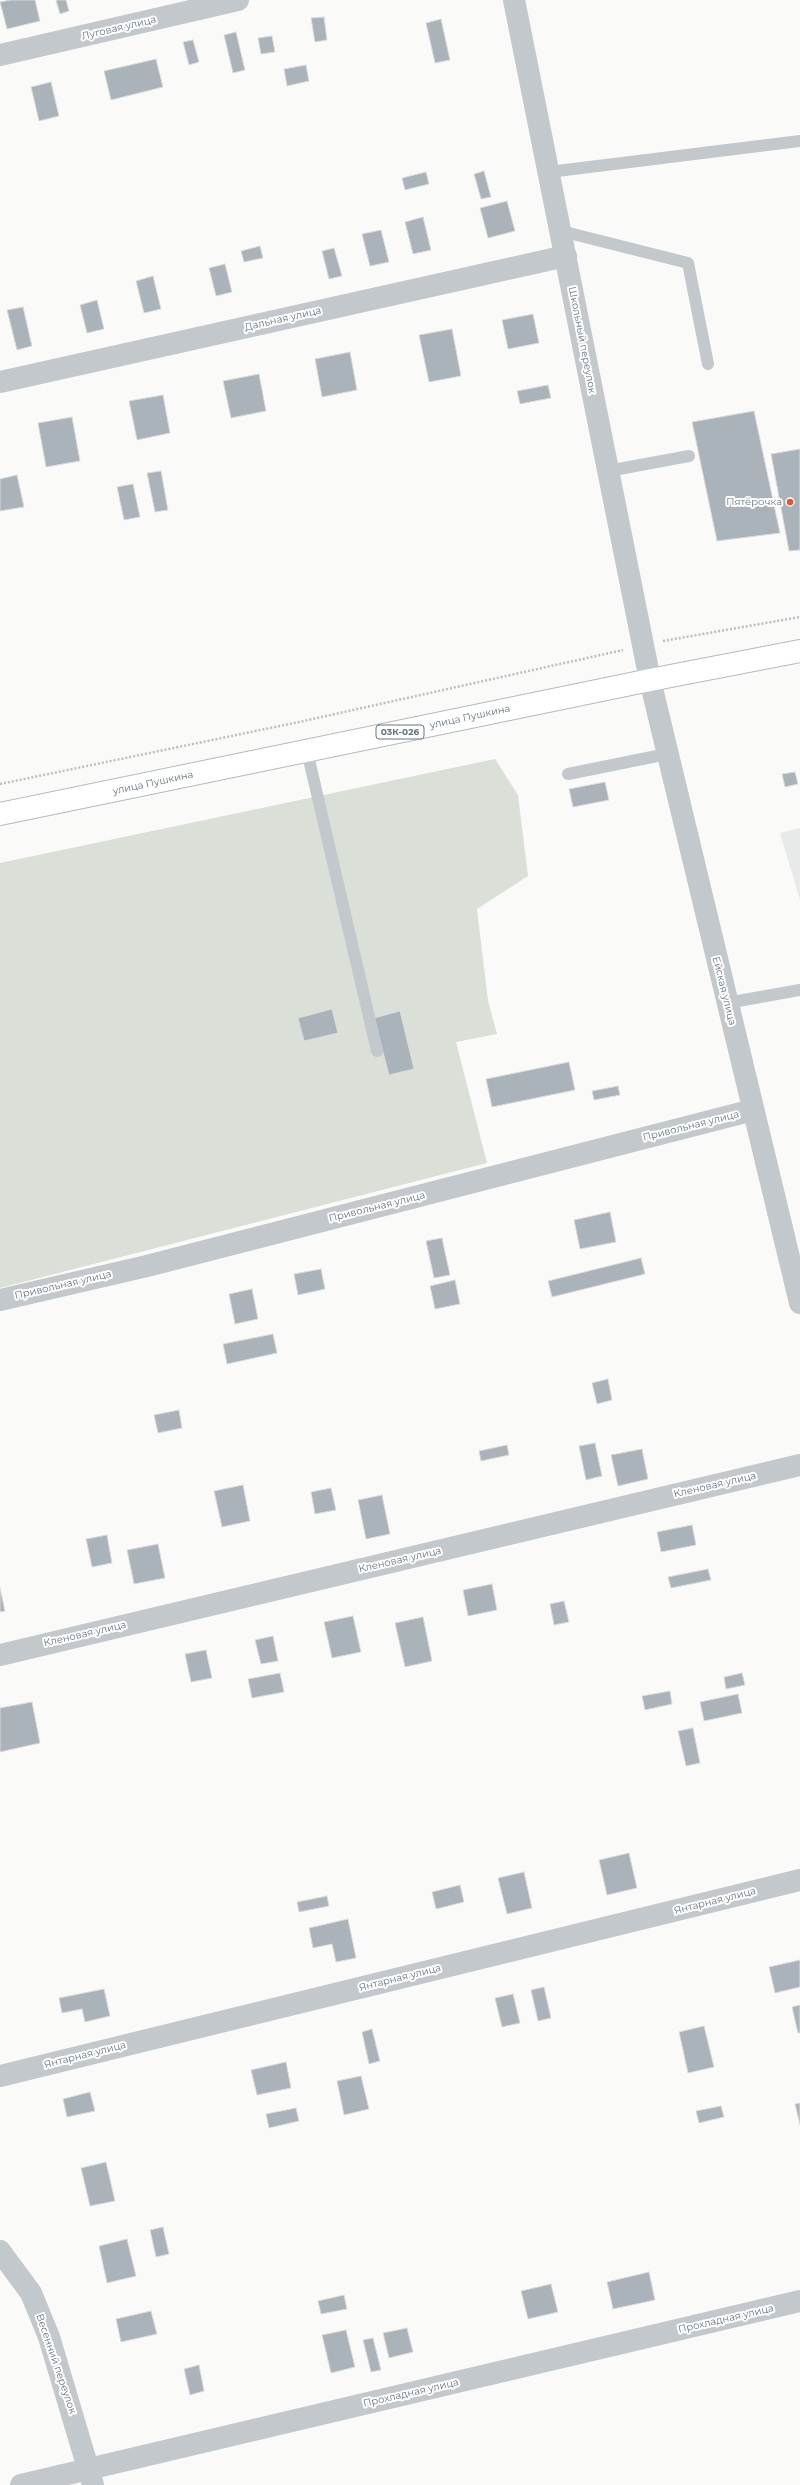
<!DOCTYPE html>
<meta charset="utf-8">
<style>
body{margin:0}
canvas{display:block;background:#fafaf8}
</style>
<canvas width="800" height="2485"></canvas>
<script>
const ctx = document.querySelector('canvas').getContext('2d');
ctx.lineJoin = 'round';
function paint(path, color) { ctx.fillStyle = color; ctx.fill(path, 'evenodd'); }
const poly = rows => new Path2D(rows.map(r => 'M' + r).join(''));
function trace(path, color, width, dash) { ctx.strokeStyle = color; ctx.lineWidth = width; ctx.lineCap = dash ? 'butt' : 'round'; ctx.setLineDash(dash || []); ctx.stroke(path); }
function drawText(font, color, halo, rows, align = 'center') {
  ctx.font = font + ' Montserrat,sans-serif'; ctx.lineWidth = 4; ctx.setLineDash([]); ctx.textBaseline = 'middle'; ctx.strokeStyle = halo; ctx.fillStyle = color; for (const [text, x, y, turn = 0] of rows) {
    ctx.save(); ctx.translate(x, y); ctx.rotate((+turn || 0) * Math.PI / 180); ctx.textAlign = isNaN(turn) ? turn : align; if (halo) ctx.strokeText(text, 0, 0); ctx.fillText(text, 0, 0); ctx.restore();
  }
}
const built = poly([
 [800,828,800,900,780,833]
]);
const green = poly([
 [495,759,518,795,528,876,477,909,488,1001,497,1034,456,1042,487,1163,0,1288,0,863]
]);
const building = poly([
 [10,0,35,0,40,21,7,29,0,2,10,0],
 [56,0,66,0,69,11,60,14,56,0],
 [324,17,327,40,315,42,311,18,324,17],
 [441,19,450,60,435,63,426,23,441,19],
 [236,32,245,70,233,73,224,35,236,32],
 [272,36,275,52,261,54,258,38,272,36],
 [193,40,199,62,189,65,183,42,193,40],
 [156,59,163,87,111,100,104,71,156,59],
 [306,65,309,81,287,86,284,69,306,65],
 [51,82,59,116,39,121,31,87,51,82],
 [484,171,491,197,481,199,474,174,484,171],
 [426,172,429,184,405,190,402,178,426,172],
 [507,201,515,231,488,238,480,208,507,201],
 [423,217,431,250,413,254,405,222,423,217],
 [381,230,389,262,370,266,362,234,381,230],
 [260,246,263,258,244,262,241,251,260,246],
 [334,248,342,276,329,279,322,251,334,248],
 [225,264,232,292,216,296,209,268,225,264],
 [153,276,161,309,144,313,136,281,153,276],
 [97,300,104,329,87,333,80,305,97,300],
 [23,307,32,346,17,350,7,310,23,307],
 [533,314,539,343,508,349,502,320,533,314],
 [452,329,461,376,429,382,419,335,452,329],
 [350,352,357,390,322,397,315,359,350,352],
 [259,374,266,411,231,418,223,381,259,374],
 [548,385,551,398,520,404,517,391,548,385],
 [163,395,170,433,137,440,129,401,163,395],
 [754,411,780,533,717,541,692,422,754,411],
 [72,417,80,461,46,467,38,423,72,417],
 [800,449,800,550,789,551,771,454,800,449],
 [161,471,168,510,155,512,147,473,161,471],
 [17,475,24,507,0,511,0,479,17,475],
 [133,484,140,517,124,520,117,487,133,484],
 [795,772,798,784,785,787,782,774,795,772],
 [605,782,609,800,573,807,569,789,605,782],
 [332,1009,338,1033,304,1041,298,1018,332,1009],
 [400,1011,414,1069,389,1075,374,1018,400,1011],
 [569,1062,575,1090,492,1107,486,1079,569,1062],
 [618,1086,620,1095,594,1100,592,1091,618,1086],
 [610,1212,616,1242,580,1249,574,1220,610,1212],
 [442,1238,450,1275,434,1278,426,1241,442,1238],
 [641,1258,645,1274,552,1297,548,1281,641,1258],
 [321,1269,325,1289,298,1295,294,1274,321,1269],
 [455,1280,460,1304,435,1309,430,1286,455,1280],
 [252,1289,258,1319,235,1324,229,1294,252,1289],
 [273,1334,277,1353,227,1364,223,1344,273,1334],
 [608,1379,612,1400,597,1404,592,1383,608,1379],
 [179,1410,182,1428,158,1433,154,1415,179,1410],
 [595,1443,602,1476,586,1480,579,1446,595,1443],
 [507,1445,509,1455,481,1461,479,1451,507,1445],
 [642,1449,648,1479,618,1486,611,1455,642,1449],
 [243,1485,250,1521,222,1527,214,1491,243,1485],
 [331,1488,336,1510,315,1514,311,1492,331,1488],
 [382,1495,390,1534,366,1539,358,1500,382,1495],
 [692,1525,696,1545,661,1552,657,1532,692,1525],
 [107,1535,112,1563,92,1567,86,1539,107,1535],
 [158,1544,165,1578,134,1584,127,1550,158,1544],
 [708,1569,711,1580,671,1588,668,1577,708,1569],
 [492,1584,497,1610,468,1616,463,1590,492,1584],
 [0,1588,5,1611,0,1612,0,1588],
 [564,1601,569,1622,554,1625,550,1604,564,1601],
 [353,1616,361,1652,332,1658,324,1622,353,1616],
 [423,1617,432,1661,405,1667,395,1623,423,1617],
 [273,1636,278,1661,261,1664,255,1640,273,1636],
 [206,1650,212,1678,191,1682,185,1654,206,1650],
 [280,1673,284,1692,252,1698,248,1679,280,1673],
 [742,1673,745,1685,726,1689,724,1677,742,1673],
 [670,1691,672,1704,645,1710,642,1696,670,1691],
 [738,1694,742,1713,704,1721,700,1702,738,1694],
 [32,1702,40,1743,0,1752,0,1708,32,1702],
 [693,1728,700,1763,686,1766,678,1731,693,1728],
 [629,1853,637,1888,607,1895,599,1860,629,1853],
 [524,1872,532,1908,507,1914,498,1878,524,1872],
 [460,1885,464,1902,436,1909,432,1892,460,1885],
 [327,1896,329,1906,299,1912,297,1902,327,1896],
 [348,1919,356,1958,336,1962,332,1944,313,1948,309,1928,348,1919],
 [800,1960,800,1987,775,1993,769,1967,800,1960],
 [544,1987,551,2018,538,2021,531,1990,544,1987],
 [104,1989,110,2016,85,2022,82,2009,62,2013,59,1998,104,1989],
 [513,1994,520,2023,502,2027,495,1998,513,1994],
 [800,2005,800,2033,798,2033,792,2007,800,2005],
 [704,2026,714,2067,688,2073,679,2032,704,2026],
 [372,2029,380,2061,369,2064,362,2032,372,2029],
 [286,2062,291,2088,257,2095,251,2070,286,2062],
 [361,2076,369,2109,344,2115,337,2081,361,2076],
 [90,2092,95,2111,67,2117,63,2099,90,2092],
 [800,2103,800,2125,795,2104,800,2103],
 [721,2106,724,2117,699,2123,696,2111,721,2106],
 [296,2108,299,2121,269,2128,266,2114,296,2108],
 [106,2162,115,2201,90,2206,81,2168,106,2162],
 [163,2227,169,2254,156,2257,150,2230,163,2227],
 [127,2239,136,2276,107,2283,99,2246,127,2239],
 [649,2272,655,2300,613,2309,607,2282,649,2272],
 [551,2284,558,2312,528,2319,521,2291,551,2284],
 [344,2295,347,2309,321,2314,318,2301,344,2295],
 [151,2311,157,2334,121,2342,116,2319,151,2311],
 [407,2328,413,2352,389,2358,383,2333,407,2328],
 [346,2330,355,2367,331,2373,322,2335,346,2330],
 [373,2338,381,2370,371,2372,363,2340,373,2338],
 [199,2365,204,2391,190,2395,184,2369,199,2365]
]);
const path = poly([
 [663,641,800,617],
 [0,784,299,722,623,650]
]);
const service = poly([
 [549,172,800,141],
 [561,231,688,263,708,364],
 [608,471,689,456],
 [307,751,377,1051],
 [568,774,667,754],
 [727,1003,800,990]
]);
const minor = poly([
 [0,55,238,0],
 [0,382,566,256],
 [0,1300,147,1266,753,1110],
 [0,1655,800,1465],
 [0,2076,800,1880],
 [0,2251,31,2293,49,2337,93,2485],
 [21,2485,800,2301]
]);
const tertiary = poly([
 [514,0,650,680,800,1303]
]);
const primary = poly([
 [0,814,650,680,800,651]
]);
const markers = [
 [790,502,4,"#e4572e"]
];
const shields = [
 [400,732,48]
];
const shieldNames = [
 ["03К-026",400,732]
];
const streetNames = [
 ["Луговая улица",119,28,-13],
 ["Дальная улица",283,319,-13],
 ["Школьный переулок",582,340,79],
 ["улица Пушкина",470,717,-12],
 ["улица Пушкина",153,783,-12],
 ["Ейская улица",724,991,76],
 ["Привольная улица",691,1126,-14],
 ["Привольная улица",377,1207,-14],
 ["Привольная улица",63,1285,-13],
 ["Кленовая улица",715,1485,-13],
 ["Кленовая улица",400,1560,-13],
 ["Кленовая улица",85,1634,-13],
 ["Янтарная улица",715,1901,-14],
 ["Янтарная улица",400,1978,-14],
 ["Янтарная улица",85,2055,-14],
 ["Прохладная улица",726,2319,-13],
 ["Весенний переулок",56,2364,71],
 ["Прохладная улица",411,2393,-13]
];
const poiNames = [
 ["Пятёрочка",782,502]
];
paint(built, '#e8e9e9');
paint(green, '#dadfd7');
paint(building, '#aab3b9');
trace(building, '#dcdcda', 1);
trace(primary, '#b5babe', 24);
trace(path, '#bbbfc2', 2.5, [2, 2]);
trace(service, '#c3c8cc', 12);
trace(minor, '#c3c8cc', 22);
trace(tertiary, '#c3c8cc', 22);
trace(primary, '#fff', 22);
for (const [x, y, r, color] of markers) { const dot = new Path2D(); dot.arc(x, y, r, 0, 2 * Math.PI); ctx.fillStyle = color; ctx.fill(dot); trace(dot, '#fff', 1.5); }
for (const [x, y, w] of shields) { const box = new Path2D(); box.roundRect(x - w / 2, y - 7, w, 14, 3); ctx.fillStyle = '#fff'; ctx.fill(box); trace(box, '#657683', 1); }
drawText('bold 9px', '#657683', null, shieldNames);
drawText('10px', '#657683', '#fff', streetNames);
drawText('10px', '#657683', '#fff', poiNames, 'right');
</script>
